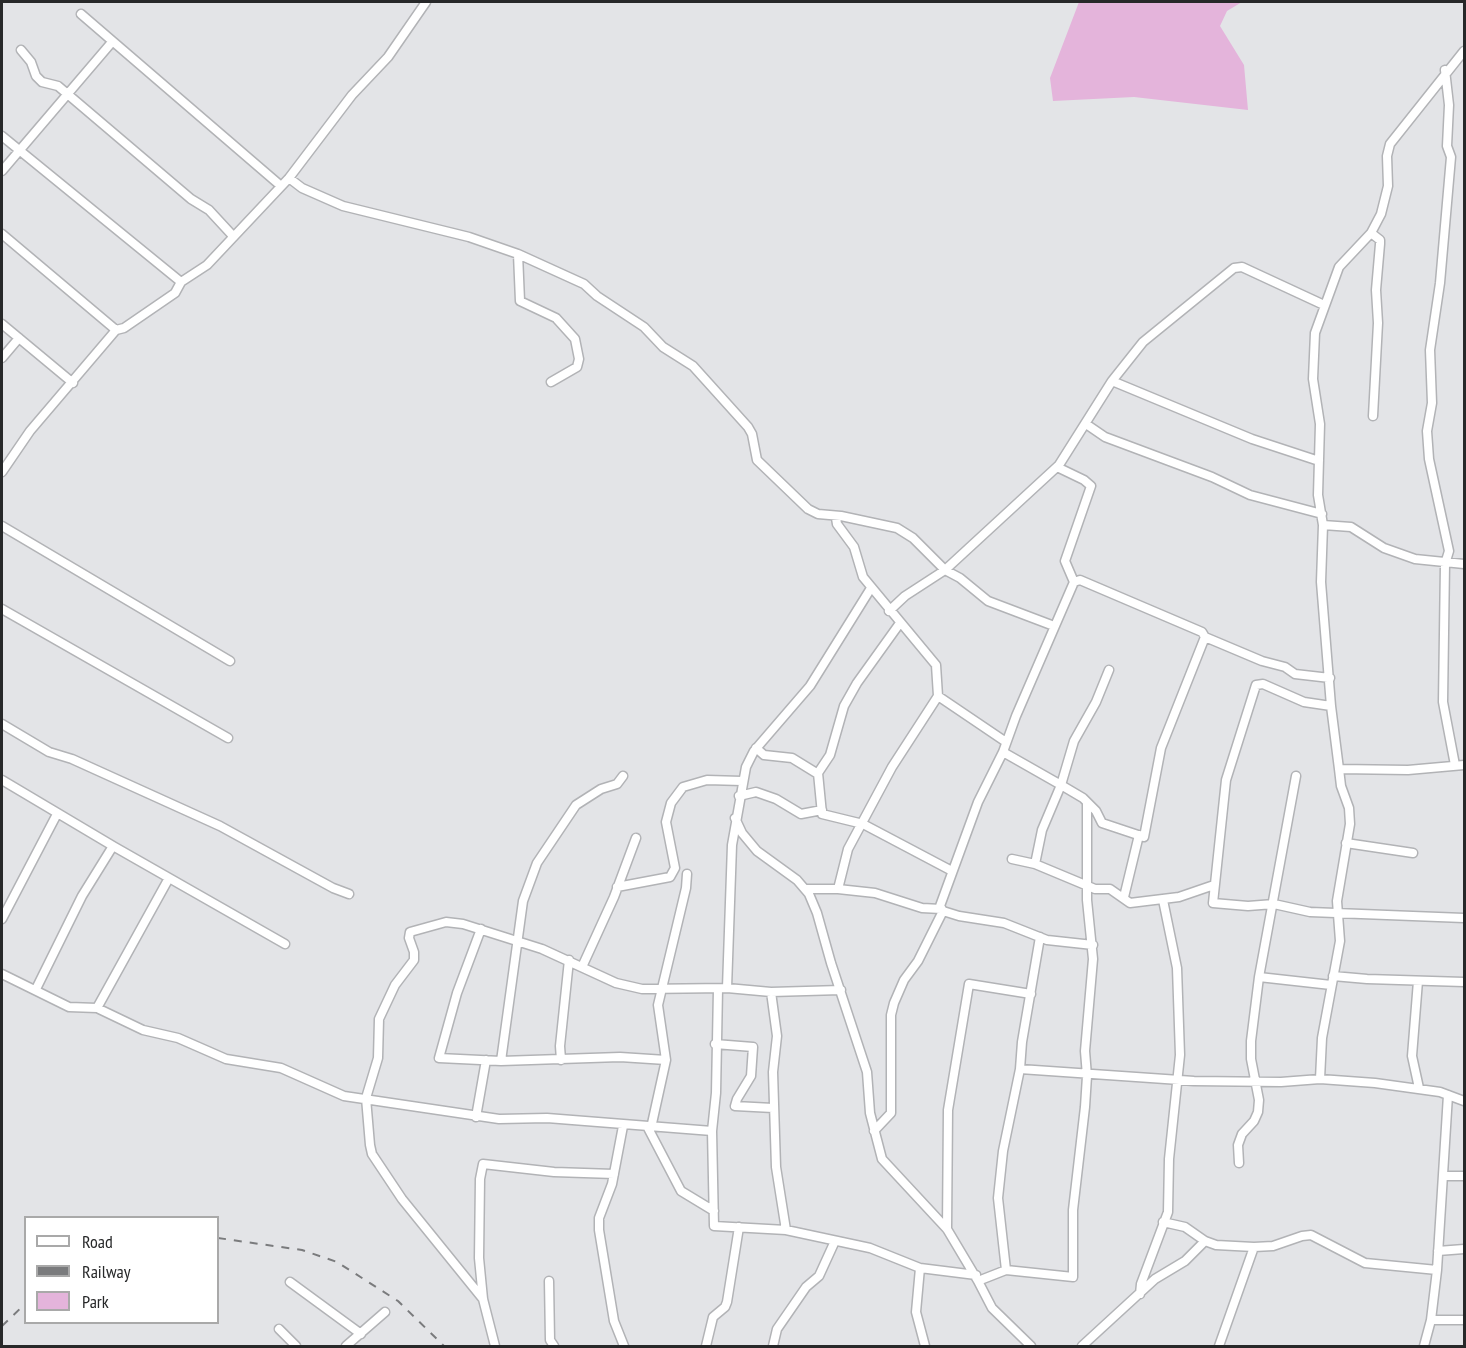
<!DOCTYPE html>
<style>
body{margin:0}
#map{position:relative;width:1466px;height:1348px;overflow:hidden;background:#e3e4e7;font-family:"PT Sans Narrow",sans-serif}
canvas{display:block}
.frame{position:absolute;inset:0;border:3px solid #272829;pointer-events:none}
.legend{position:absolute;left:24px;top:1216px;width:195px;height:108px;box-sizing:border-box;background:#fff;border:2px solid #a9a9a9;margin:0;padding:8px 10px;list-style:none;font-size:18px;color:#272829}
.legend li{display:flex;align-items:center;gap:12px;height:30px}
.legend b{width:30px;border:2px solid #a9a9a9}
</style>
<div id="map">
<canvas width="1466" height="1348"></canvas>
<div class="frame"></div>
<ul class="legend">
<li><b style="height:8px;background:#fff"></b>Road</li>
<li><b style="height:8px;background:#7a7b7d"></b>Railway</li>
<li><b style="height:16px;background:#e4b4db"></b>Park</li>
</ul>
</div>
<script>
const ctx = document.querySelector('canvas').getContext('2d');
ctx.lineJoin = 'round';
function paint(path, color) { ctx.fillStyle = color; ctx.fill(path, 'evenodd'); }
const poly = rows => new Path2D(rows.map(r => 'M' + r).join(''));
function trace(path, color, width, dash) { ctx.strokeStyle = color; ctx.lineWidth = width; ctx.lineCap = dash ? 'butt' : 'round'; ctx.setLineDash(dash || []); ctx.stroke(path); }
const green = poly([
 [1079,2,1242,2,1227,11,1220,26,1244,65,1248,110,1134,97,1053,101,1050,78]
]);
const street = poly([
 [81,14,281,186],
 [21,50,31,62,36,76,42,82,58,86,191,199,209,210,233,236],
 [1445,70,1449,105,1447,146,1451,157,1440,283,1430,350,1432,403,1427,431,1429,459,1449,551,1445,564,1443,702,1455,765],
 [2,136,181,282],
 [2,171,112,42],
 [289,178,302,188,343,206,469,237,518,254,520,301,556,318,575,339,579,359,577,367,551,382],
 [1371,233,1380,240,1380,244,1376,290,1378,323,1373,416],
 [2,234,116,330],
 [518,254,584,284,597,296,644,327,663,347,693,366,748,427,752,434,757,460,808,509,818,514,841,516,897,528,913,538,945,570,960,578,988,601,1054,626],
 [2,324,73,383],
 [2,358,19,338],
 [1112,381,1252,439,1319,461],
 [1086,424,1105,437,1212,477,1250,495,1322,514],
 [1057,467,1084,480,1091,486,1065,561,1074,582],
 [2,472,30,431,116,330,124,328,175,293,181,282,207,265,289,178,352,95,388,57,426,2],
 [836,518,837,524,854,547,863,577,936,665,938,696,1006,742],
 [1323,525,1351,527,1384,548,1415,559,1464,564],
 [2,526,230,661],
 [2,609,228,738],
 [889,611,905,596,945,570,1059,465,1112,381,1143,342,1234,268,1242,267,1324,305],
 [900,623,857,683,844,706,830,755,818,773,822,814,863,824,952,871],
 [1109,670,1096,702,1074,741,1061,785,1083,798,1096,811,1102,823,1144,837,1161,748,1205,637],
 [1331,706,1304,702,1263,684,1256,685,1226,780,1213,903,1248,906,1274,904,1310,912,1464,918],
 [2,724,49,752,72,759,220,826,333,888,349,894],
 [756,748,764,755,792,758,818,774],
 [1003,752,1061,785,1042,830,1035,864],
 [1339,769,1331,706,1321,582,1323,525,1318,495,1320,424,1313,379,1315,333,1339,267,1371,233,1381,214,1388,186,1387,156,1390,144,1464,51],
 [2,780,113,846,82,896,36,989],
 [739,796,756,792,776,799,801,814,822,810],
 [735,818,742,833,757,851,797,880,809,894,817,913,831,963,867,1072,870,1113,882,1159,947,1229,978,1281],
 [1346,843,1413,853],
 [113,846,285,944],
 [1012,859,1035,864,1095,889,1110,889,1130,903,1179,897,1214,885],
 [617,887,670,877,675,868,666,822,671,803,683,787,707,780,742,781],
 [805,889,838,889,848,849,892,767,938,696],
 [838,889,875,893,922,908,941,909],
 [1124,897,1139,835],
 [2,919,57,814],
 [481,929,457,993,439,1058,501,1061,523,901,537,863,576,805,601,789,617,784,623,776],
 [1093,945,1047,940,1004,923,959,916,943,911,940,906,978,802,1003,752,1016,716,1074,582,1080,580,1202,632,1205,637,1262,661,1285,667,1295,674,1330,678],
 [582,967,614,897,636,838],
 [2,974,69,1007,97,1008,143,1030,178,1038,226,1059,281,1068,344,1096,499,1119,547,1118,712,1131],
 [1333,976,1367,979,1464,982],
 [1259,977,1331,985],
 [1418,981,1412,1056,1419,1088],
 [727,988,732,845,746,767,754,751,810,686,871,588],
 [718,989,716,1093,712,1131,714,1226,786,1230,870,1248,920,1268,976,1275],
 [771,992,777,1036,773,1072,776,1167,786,1230],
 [97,1008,169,878],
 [715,1044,753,1047,751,1076,737,1099,735,1106,773,1108],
 [561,1060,560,1046,569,960],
 [501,1061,620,1057,666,1060],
 [1020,1069,1022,1042,1040,937],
 [1320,1079,1322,1038,1340,941,1337,901,1350,824,1349,808,1341,786,1339,769,1408,770,1464,765],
 [476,1117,486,1060],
 [623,1126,612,1184,599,1218,599,1230,614,1321,624,1346],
 [648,1128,681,1191,714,1211],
 [651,1128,666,1060,658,1005,686,888,687,874],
 [874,1131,891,1113,891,1015,894,1003,904,980,918,961,943,911],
 [1239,1163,1238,1145,1242,1134,1254,1121,1258,1112,1259,1100,1251,1059,1251,1041,1259,977,1296,776],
 [1444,1176,1464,1176],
 [1163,1222,1185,1227,1205,1241,1216,1245,1254,1247],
 [947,1229,948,1110,969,984,1031,994],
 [1438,1251,1464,1249],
 [920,1268,916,1312,925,1346],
 [1006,1270,1073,1277,1073,1210,1085,1107,1087,1076,1085,1051,1093,959,1087,900,1087,804],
 [549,1281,550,1340,554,1346],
 [290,1282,361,1334],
 [1140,1294,1141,1284,1168,1212,1169,1159,1180,1055,1177,968,1163,900],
 [483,1299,402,1199,372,1154,370,1145,366,1098,378,1058,379,1019,395,985,414,960,414,952,409,938,410,932,446,922,463,924,542,949,616,983,642,989,727,988,771,992,841,990],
 [1431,1320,1464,1320],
 [279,1329,296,1346],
 [346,1346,385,1312],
 [495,1346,483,1299,479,1258,480,1179,483,1164,554,1172,614,1174],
 [706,1346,713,1317,725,1307,727,1302,739,1227],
 [773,1346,777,1329,806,1287,819,1276,835,1241],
 [1031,1346,992,1308,978,1281,1006,1270,998,1198,1003,1151,1020,1069,1194,1081,1281,1082,1320,1079,1375,1083,1440,1092,1464,1101],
 [1082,1346,1155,1279,1185,1261,1205,1241],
 [1219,1346,1254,1247,1273,1246,1302,1236,1311,1235,1365,1263,1437,1270],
 [1424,1346,1431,1320,1437,1270,1448,1095]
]);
const rail = poly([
 [218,1238,302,1250,337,1262,398,1301,444,1346],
 [2,1326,26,1303]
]);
paint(green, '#e4b4db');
trace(street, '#b2b3b6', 11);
trace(street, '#fff', 8);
trace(rail, '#7a7b7d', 2, [8, 8]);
</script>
